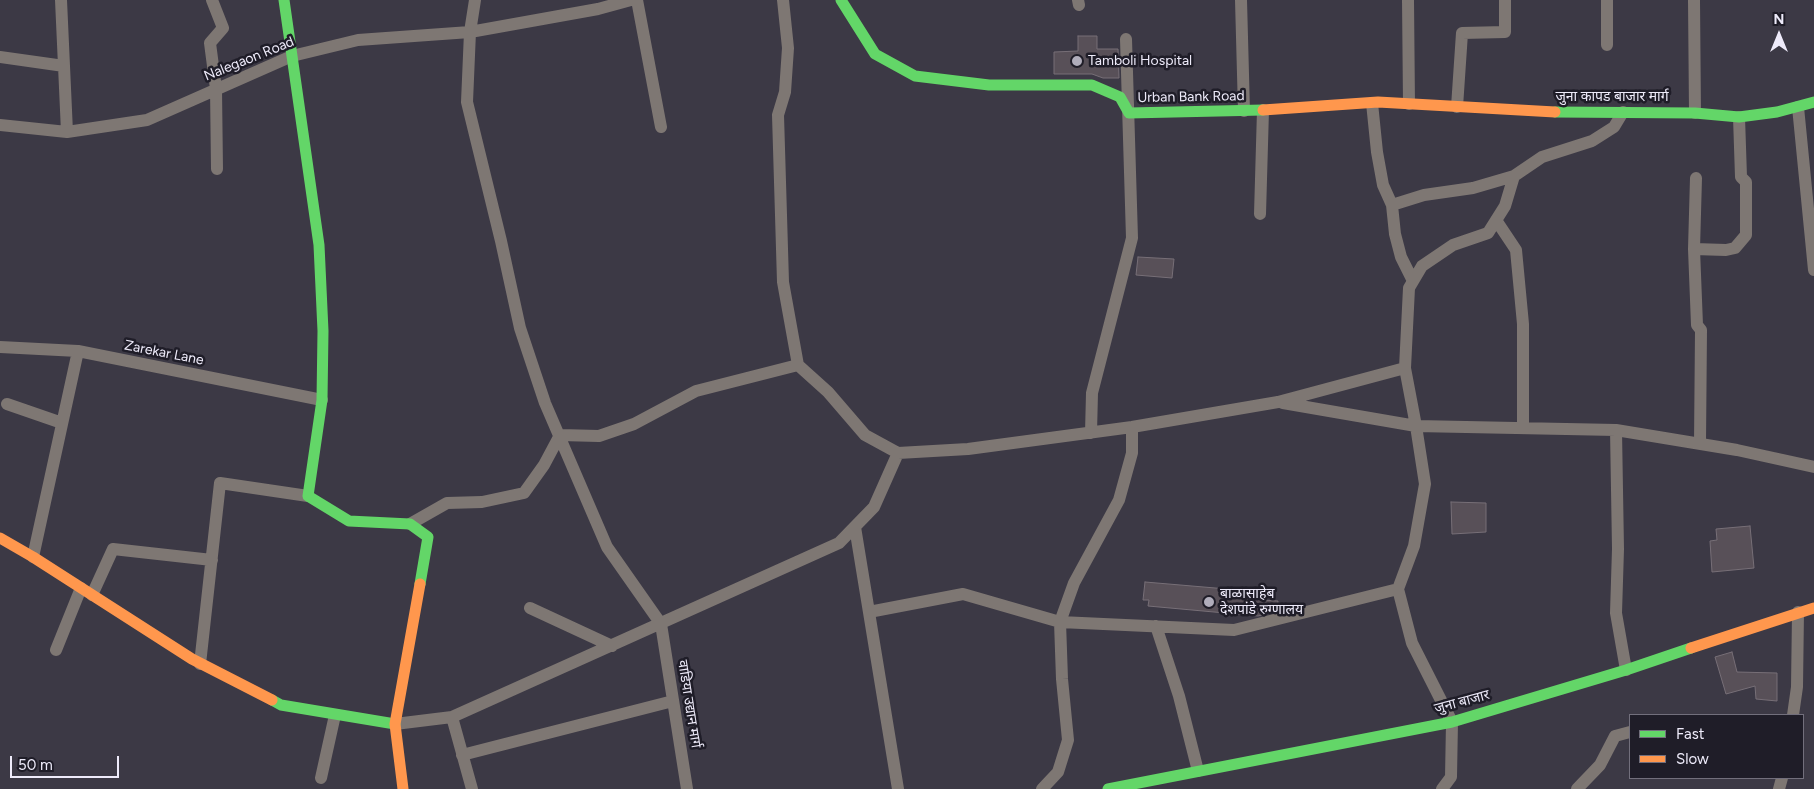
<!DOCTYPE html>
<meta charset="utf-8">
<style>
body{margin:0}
#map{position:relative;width:1814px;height:789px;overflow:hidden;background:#3c3945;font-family:Figtree,sans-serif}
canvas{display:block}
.legend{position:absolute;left:1629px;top:714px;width:175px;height:65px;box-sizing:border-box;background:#1f1d28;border:1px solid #726f7c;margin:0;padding:6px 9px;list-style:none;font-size:15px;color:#eeebfa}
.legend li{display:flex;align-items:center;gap:10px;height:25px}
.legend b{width:25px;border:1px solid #726f7c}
.north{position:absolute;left:1754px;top:10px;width:50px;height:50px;-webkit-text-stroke:4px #1f1d28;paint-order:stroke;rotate:0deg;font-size:14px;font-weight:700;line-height:20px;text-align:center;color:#eeebfa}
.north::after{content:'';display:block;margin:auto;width:18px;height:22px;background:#eeebfa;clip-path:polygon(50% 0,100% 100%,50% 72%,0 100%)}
.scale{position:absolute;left:10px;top:756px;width:109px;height:22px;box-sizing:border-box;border:2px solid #eeebfa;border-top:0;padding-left:6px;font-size:15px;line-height:18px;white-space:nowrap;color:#eeebfa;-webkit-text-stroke:4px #1f1d28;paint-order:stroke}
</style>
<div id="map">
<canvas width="1814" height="789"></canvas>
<ul class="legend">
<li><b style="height:6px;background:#63d668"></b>Fast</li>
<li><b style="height:6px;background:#ff974d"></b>Slow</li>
</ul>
<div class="north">N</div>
<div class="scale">50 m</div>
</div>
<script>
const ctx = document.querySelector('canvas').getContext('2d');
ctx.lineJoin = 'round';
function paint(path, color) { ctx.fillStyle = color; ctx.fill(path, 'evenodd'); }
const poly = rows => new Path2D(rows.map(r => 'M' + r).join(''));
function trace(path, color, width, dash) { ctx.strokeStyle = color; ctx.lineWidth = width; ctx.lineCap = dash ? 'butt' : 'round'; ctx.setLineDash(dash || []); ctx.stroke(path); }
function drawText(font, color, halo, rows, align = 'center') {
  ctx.font = font + ' Figtree,"Noto Sans Devanagari",sans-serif'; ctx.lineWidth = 5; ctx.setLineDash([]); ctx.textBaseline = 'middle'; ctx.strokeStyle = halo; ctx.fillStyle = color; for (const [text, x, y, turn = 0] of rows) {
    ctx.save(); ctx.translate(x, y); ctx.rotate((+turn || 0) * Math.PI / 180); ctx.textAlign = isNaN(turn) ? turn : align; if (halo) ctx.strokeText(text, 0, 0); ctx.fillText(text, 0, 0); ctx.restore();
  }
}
const building = poly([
 [1078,36,1097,36,1097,49,1118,49,1119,78,1103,78,1092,74,1054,74,1054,52,1078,51,1078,36],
 [1138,257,1174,259,1172,278,1136,275,1138,257],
 [1451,502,1486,503,1486,532,1452,534,1451,502],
 [1750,526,1754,568,1712,572,1710,541,1717,540,1716,529,1750,526],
 [1145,582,1262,592,1262,600,1278,601,1277,611,1258,616,1148,606,1149,600,1143,600,1145,582],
 [1732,652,1737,672,1777,673,1777,701,1756,699,1755,686,1726,694,1715,657,1732,652]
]);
const street = poly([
 [61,0,67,132],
 [212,0,223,28,210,43,216,89,217,169],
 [475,0,470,32,467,102,501,241,520,328,545,403,607,547,661,624,687,789],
 [637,0,661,127],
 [783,0,788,48,785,92,778,115,783,282,798,365],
 [1078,0,1079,5],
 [1241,0,1244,111],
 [1408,0,1409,104],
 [1694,0,1695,113],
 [1607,45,1607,0],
 [0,57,64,66],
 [1372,103,1377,152,1383,185,1392,205,1395,234,1401,257,1413,281],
 [1457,107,1462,33,1505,32,1505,0],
 [1798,107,1814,270],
 [1623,112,1614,127,1592,141,1542,157,1514,176,1505,206,1488,233,1453,245,1422,266,1409,288,1405,368,1416,426,1616,430,1737,450,1814,467],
 [0,125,67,132,147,120,292,56,358,40,470,32,598,9,631,0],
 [1392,205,1424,195,1473,188,1514,176],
 [1260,214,1263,110],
 [1496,220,1516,250,1523,324,1523,428],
 [1694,249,1696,178],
 [0,347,78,351,322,400],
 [7,404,62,423],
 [1616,430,1618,549,1616,613,1626,670],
 [1091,433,1092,393,1132,238,1126,39],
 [560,435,599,436,634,424,696,391,798,365,828,392,865,435,898,453,968,449,1132,427,1278,402,1405,368],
 [1700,443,1701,330,1697,325,1694,249,1726,250,1735,248,1746,235,1746,182,1741,177,1739,117],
 [410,524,447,503,482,502,524,493,544,465,560,435],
 [855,527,898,789],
 [33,557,78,351],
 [1398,589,1412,643,1452,722,1451,777,1442,789],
 [92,595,113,549,212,560],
 [530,608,612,646],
 [869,612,963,594,1060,622,1234,630,1398,589,1414,546,1425,484,1416,426,1283,403],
 [1156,626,1179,696,1198,771],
 [56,650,81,588],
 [200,664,220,483,308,496],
 [1793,715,1797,687,1798,612],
 [452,717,472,789],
 [395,724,452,717,839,543,874,507,898,453],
 [462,755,673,701],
 [321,778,335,715],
 [1042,789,1058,772,1068,740,1062,679,1060,622,1074,583,1119,500,1132,453,1132,427],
 [1577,789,1600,765,1615,736,1630,732],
 [1779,789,1782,778]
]);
const fast = poly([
 [284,0,319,245,323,331,322,400,308,496,349,521,410,524,428,537,420,584],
 [841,0,875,54,915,76,989,85,1092,85,1120,97,1129,113,1263,110],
 [1555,112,1695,113,1739,117,1777,112,1814,102],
 [272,700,281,705,395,724],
 [1108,789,1452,722,1626,670,1691,648]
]);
const slow = poly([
 [1263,110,1378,102,1555,112],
 [0,538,33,557,192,659,272,700],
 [1691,648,1814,608],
 [403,789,395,724,420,584]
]);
const markers = [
 [1077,61,6,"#b0adbb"],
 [1209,602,6,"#b0adbb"]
];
const streetNames = [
 ["Nalegaon Road",249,59,-22],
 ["Urban Bank Road",1191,97,-1],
 ["जुना कापड बाजार मार्ग",1612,97],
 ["Zarekar Lane",164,353,11],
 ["जुना बाजार",1462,702,-15],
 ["वाडिया उद्यान मार्ग",689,704,81]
];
const poiNames = [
 ["Tamboli Hospital",1088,61],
 ["बाळासाहेब",1220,594],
 ["देशपांडे रुग्णालय",1220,610]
];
paint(building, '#585058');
trace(building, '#776f77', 1);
trace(street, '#7e7773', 12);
trace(fast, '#63d668', 11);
trace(slow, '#ff974d', 11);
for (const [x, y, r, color] of markers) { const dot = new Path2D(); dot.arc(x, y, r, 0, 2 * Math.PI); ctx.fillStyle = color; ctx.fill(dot); trace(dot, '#1f1d28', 2); }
drawText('14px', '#eeebfa', '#1f1d28', streetNames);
drawText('14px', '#eeebfa', '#1f1d28', poiNames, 'left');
</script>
